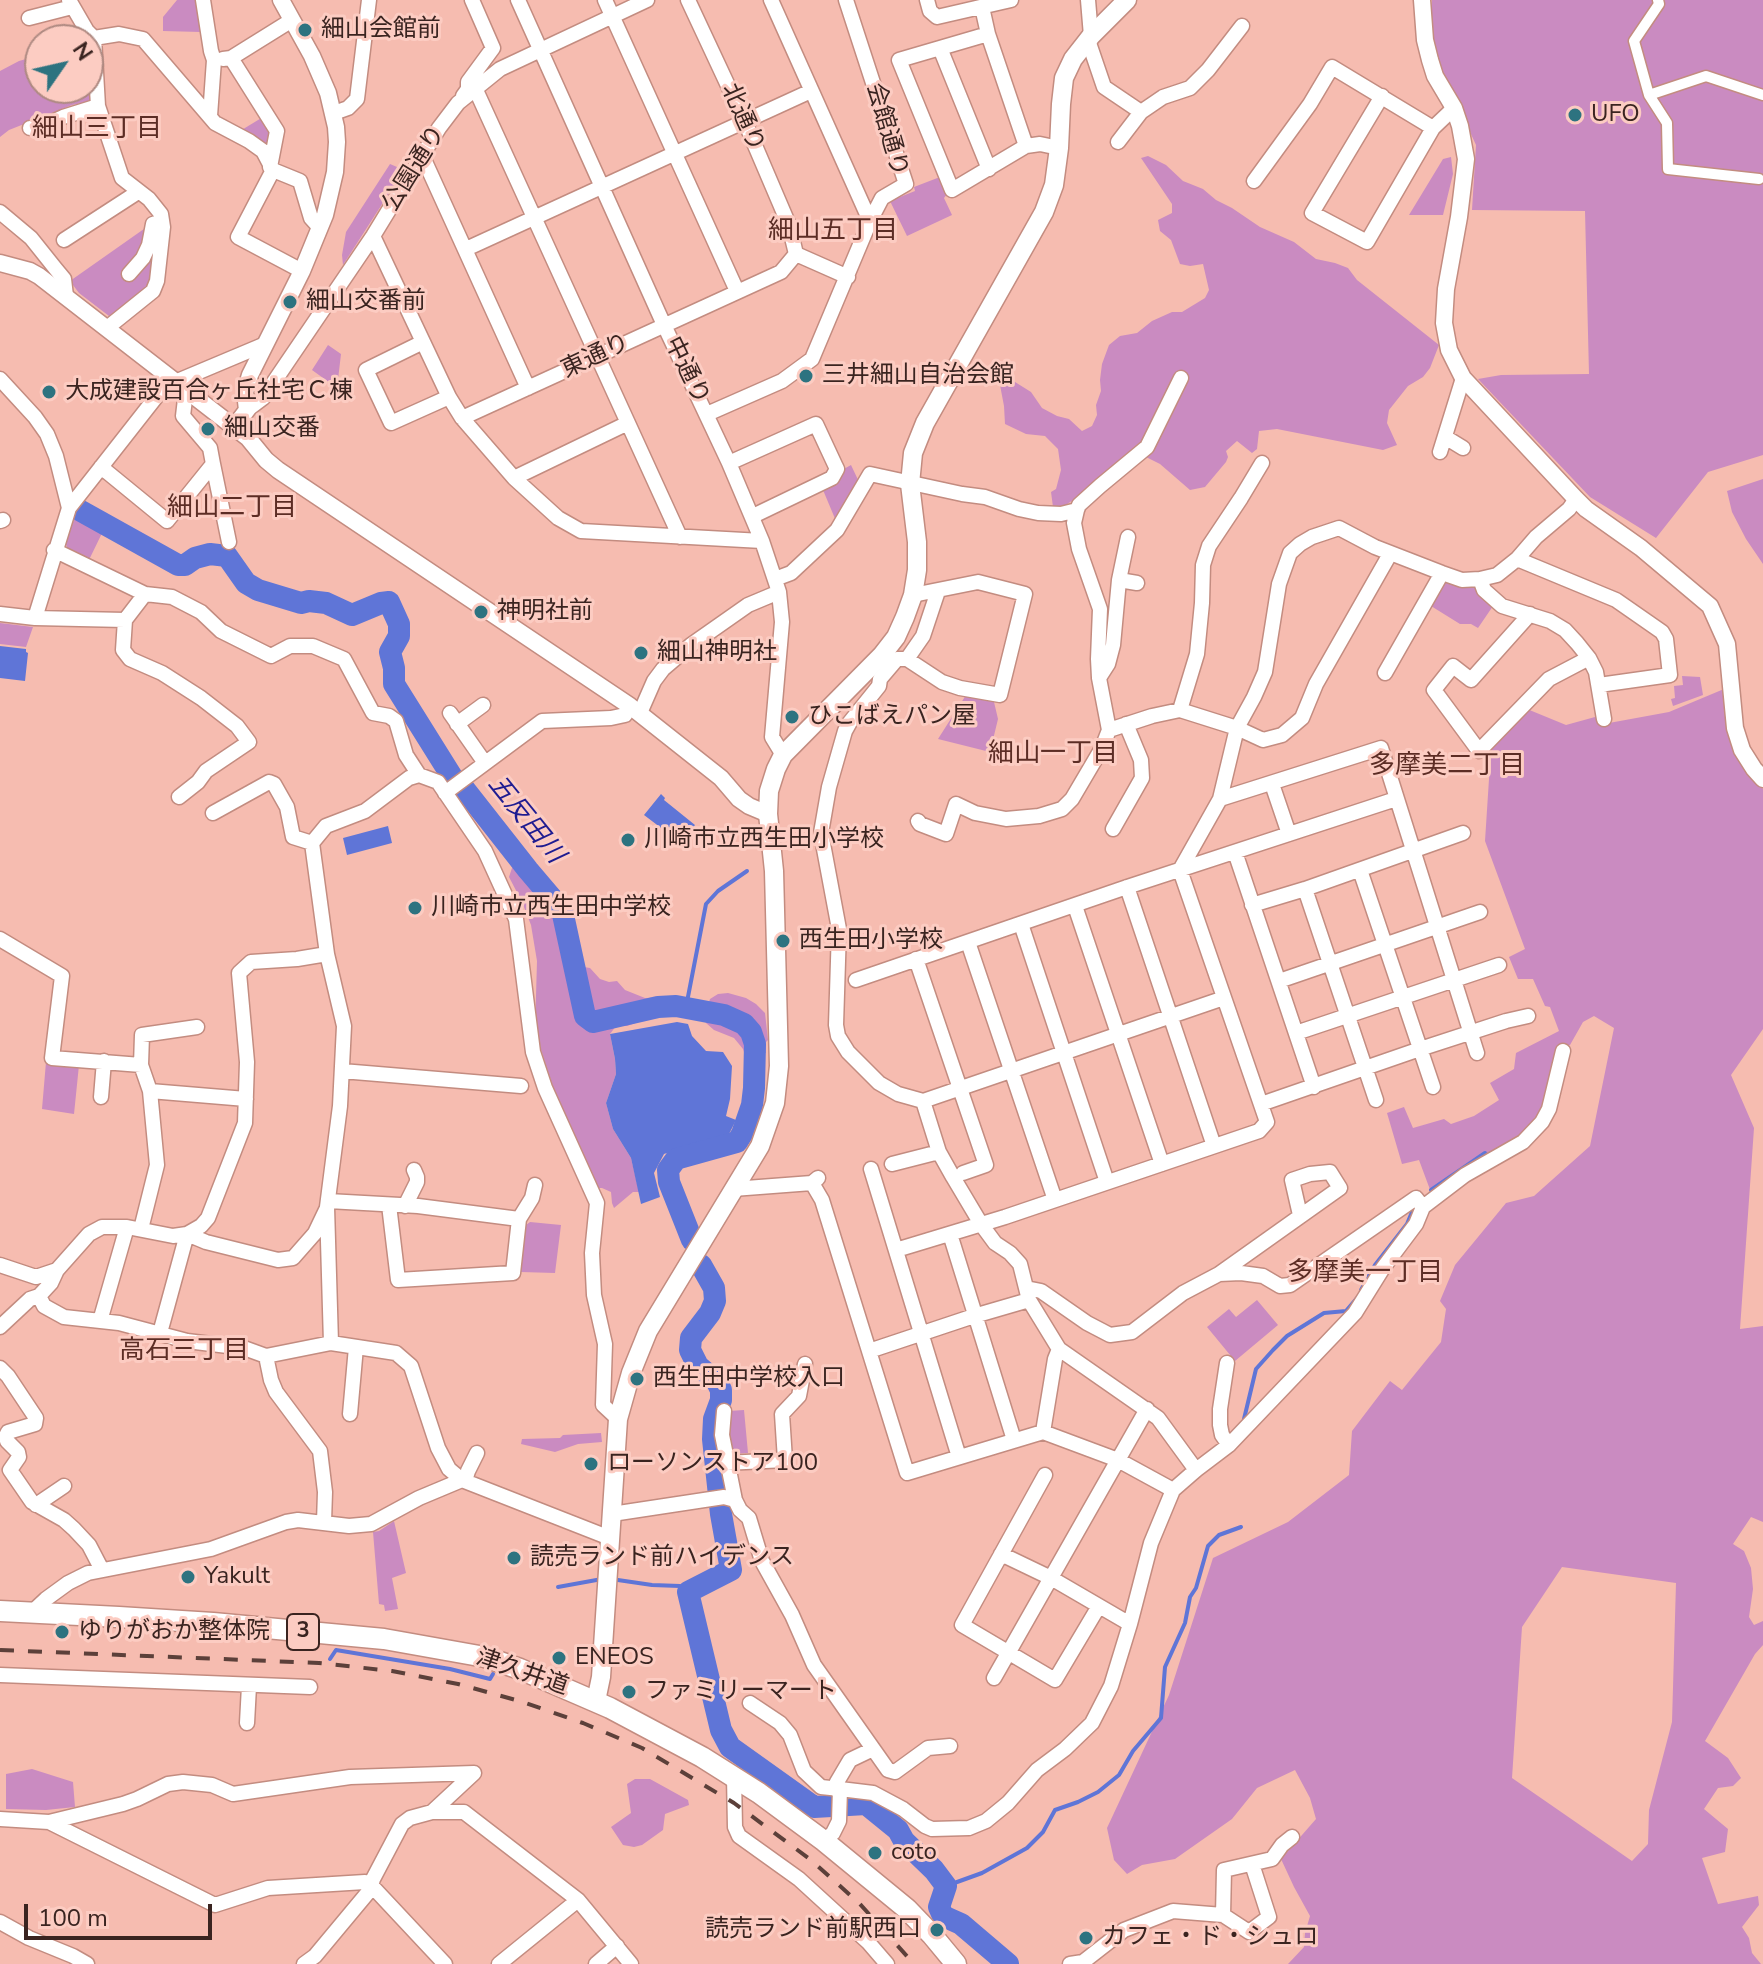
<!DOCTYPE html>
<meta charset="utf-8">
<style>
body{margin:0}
#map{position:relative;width:1763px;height:1964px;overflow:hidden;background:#f6bcb0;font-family:"Nunito Sans",sans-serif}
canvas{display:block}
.north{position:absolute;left:24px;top:24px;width:80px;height:80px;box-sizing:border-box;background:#fcccc2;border:2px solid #ae8981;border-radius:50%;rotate:56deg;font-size:22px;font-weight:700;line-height:32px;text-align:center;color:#3a2420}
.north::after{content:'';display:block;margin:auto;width:28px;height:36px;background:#2d7380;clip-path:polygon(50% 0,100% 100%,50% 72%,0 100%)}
.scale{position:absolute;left:24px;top:1904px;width:188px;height:36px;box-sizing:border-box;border:4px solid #3a2420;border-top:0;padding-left:10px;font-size:24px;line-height:28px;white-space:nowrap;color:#3a2420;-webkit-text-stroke:6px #fcccc2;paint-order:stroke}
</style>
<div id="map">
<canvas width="1763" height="1964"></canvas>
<div class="north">N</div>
<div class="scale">100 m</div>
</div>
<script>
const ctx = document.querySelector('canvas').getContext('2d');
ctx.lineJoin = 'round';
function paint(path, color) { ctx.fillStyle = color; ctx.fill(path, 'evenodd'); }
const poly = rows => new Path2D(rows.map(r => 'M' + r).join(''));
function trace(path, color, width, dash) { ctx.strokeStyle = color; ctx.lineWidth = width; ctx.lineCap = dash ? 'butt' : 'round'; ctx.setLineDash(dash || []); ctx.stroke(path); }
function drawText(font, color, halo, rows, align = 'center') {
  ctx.font = font + ' "Nunito Sans","Noto Sans JP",sans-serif'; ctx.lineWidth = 6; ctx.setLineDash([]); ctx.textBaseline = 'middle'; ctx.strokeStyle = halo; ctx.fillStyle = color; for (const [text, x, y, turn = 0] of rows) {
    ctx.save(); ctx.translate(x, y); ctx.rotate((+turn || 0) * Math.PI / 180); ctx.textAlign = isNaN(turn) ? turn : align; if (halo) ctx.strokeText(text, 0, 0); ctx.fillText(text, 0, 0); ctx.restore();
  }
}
const green = poly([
 [177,0,195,0,201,32,163,31,163,17],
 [1432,0,1763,0,1763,455,1708,472,1656,538,1590,497,1478,379,1501,375,1589,374,1585,211,1472,210,1476,145,1443,73,1434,42,1431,10],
 [88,43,92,98,87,102,72,105,9,130,0,137,0,71,19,61,40,55,40,88,88,88],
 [263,117,272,132,269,146,240,131],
 [1148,156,1166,165,1183,181,1203,189,1216,200,1232,208,1260,227,1294,242,1316,259,1335,263,1348,268,1357,280,1439,345,1430,368,1423,377,1408,386,1389,410,1387,423,1397,445,1383,450,1277,429,1259,431,1257,449,1252,453,1237,441,1226,451,1228,457,1226,462,1205,487,1190,490,1160,464,1134,451,1124,456,1110,473,1066,505,1053,507,1051,492,1056,489,1061,470,1058,449,1045,436,1026,434,1005,424,1004,406,1000,385,1007,377,1031,392,1042,408,1057,416,1069,419,1082,431,1092,426,1097,415,1096,405,1101,391,1100,380,1102,364,1109,345,1120,336,1137,333,1152,321,1172,312,1182,312,1205,298,1209,290,1203,264,1190,266,1180,264,1171,240,1160,231,1158,220,1172,213,1172,204,1141,158],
 [1451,157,1453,174,1443,215,1409,215,1443,159],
 [390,164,404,170,343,265,342,255,346,232],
 [940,177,947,194,944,198,952,215,907,236,890,201,915,191,914,187],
 [151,224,157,225,150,284,143,291,109,316,79,293,70,281],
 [328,345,341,354,337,388,312,370],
 [851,465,860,484,836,521,823,490,838,483,842,473,842,470],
 [1763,479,1763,564,1746,539,1732,512,1727,491],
 [76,515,104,529,88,562,69,552,65,542],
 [1446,579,1475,588,1493,606,1478,628,1471,624,1460,624,1431,606],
 [0,623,33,627,26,647,0,644],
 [1682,676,1700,677,1703,695,1673,706,1671,699,1675,698,1674,686,1683,685],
 [1724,689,1724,708,1729,734,1745,769,1763,789,1763,1029,1731,1075,1754,1128,1740,1329,1763,1326,1763,1522,1751,1517,1733,1544,1744,1551,1751,1568,1753,1589,1749,1617,1754,1625,1763,1621,1763,1645,1755,1654,1705,1741,1728,1758,1741,1778,1733,1786,1718,1788,1704,1809,1728,1829,1725,1852,1702,1858,1718,1904,1758,1896,1759,1905,1742,1927,1749,1938,1752,1953,1761,1964,1288,1964,1304,1947,1305,1933,1310,1916,1294,1887,1281,1859,1316,1819,1310,1798,1295,1770,1257,1788,1232,1819,1175,1859,1142,1865,1127,1874,1114,1860,1107,1828,1169,1695,1213,1558,1288,1522,1349,1475,1352,1431,1390,1381,1402,1390,1441,1342,1446,1309,1440,1301,1455,1265,1506,1203,1534,1196,1590,1146,1614,1028,1594,1016,1583,1022,1570,1045,1559,1049,1542,1113,1515,1141,1432,1195,1419,1160,1402,1164,1387,1113,1404,1107,1413,1128,1444,1119,1451,1124,1474,1116,1499,1100,1490,1083,1514,1069,1516,1053,1559,1031,1550,1007,1545,1006,1533,979,1518,979,1509,957,1525,949,1485,841,1491,748,1527,709,1566,725,1595,717,1609,723,1669,712],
 [1562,1567,1676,1583,1672,1722,1649,1810,1648,1844,1632,1861,1512,1778,1522,1627],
 [966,695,994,702,998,719,990,752,938,739],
 [525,859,560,900,578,966,590,968,600,979,609,982,617,981,625,990,645,998,671,997,677,1014,644,1020,627,1026,616,1026,610,1034,615,1059,616,1074,606,1103,613,1129,631,1158,639,1192,633,1192,614,1208,612,1203,611,1192,602,1188,595,1188,556,1096,535,1031,537,961,531,925,522,902,509,877,512,868,517,863],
 [728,993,746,998,756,1004,765,1013,768,1040,765,1043,766,1053,763,1053,761,1057,745,1055,743,1049,734,1038,714,1030,706,1023,704,1017,710,999,718,994],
 [46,1062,79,1065,74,1114,42,1109],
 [530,1222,561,1225,555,1273,521,1272,526,1225],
 [1257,1300,1278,1325,1235,1361,1207,1327,1229,1309,1236,1317],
 [744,1410,748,1453,732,1454,728,1438,729,1411],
 [601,1433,602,1442,578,1444,555,1452,521,1444,522,1439,560,1438,563,1435],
 [394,1521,406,1573,392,1578,398,1609,385,1611,384,1605,379,1604,373,1532,379,1531],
 [32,1769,73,1782,75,1807,46,1810,6,1809,6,1774],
 [635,1779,650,1779,688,1800,689,1805,665,1814,663,1830,642,1845,634,1847,623,1845,611,1827,631,1813,627,1784]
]);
const water = poly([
 [0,646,26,649,26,652,28,653,25,681,0,678],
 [661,794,665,798,664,800,695,825,679,847,675,843,677,840,644,815],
 [388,826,392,843,347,855,343,838],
 [677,1022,688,1024,692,1036,706,1051,723,1052,732,1066,730,1099,726,1116,736,1120,729,1134,693,1144,664,1154,654,1173,660,1197,641,1204,631,1158,613,1129,606,1103,616,1074,615,1059,610,1034]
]);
const stream = poly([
 [686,1007,706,904,718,891,747,871],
 [1431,1190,1485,1153],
 [1361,1290,1375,1265,1407,1224,1412,1212],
 [1244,1419,1256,1369,1273,1350,1287,1336,1324,1313,1346,1311,1357,1298],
 [611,1579,652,1585,680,1586,688,1592],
 [558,1587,602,1579],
 [330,1659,336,1650,450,1669,490,1679,493,1674],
 [946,1886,982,1873,1027,1848,1043,1832,1055,1810,1078,1802,1098,1792,1119,1775,1133,1751,1161,1718,1165,1667,1185,1623,1190,1597,1196,1588,1208,1546,1219,1535,1241,1527]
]);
const river = poly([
 [81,511,178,565,185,565,195,558,210,554,227,556,246,583,258,590,301,603,309,601,326,603,352,615,381,603,389,602,399,624,399,636,390,652,394,668,394,684,454,780],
 [462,786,528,870,562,910,585,1016,593,1022,658,1007,676,1006,724,1015,744,1024,751,1032,755,1044,754,1088,752,1105,742,1134,737,1142,676,1159,668,1170,669,1182,692,1240],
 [701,1265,714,1288,715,1301,710,1313,691,1338,690,1350,698,1366,717,1382,721,1390,721,1400,714,1419,713,1439,721,1514,731,1570,688,1592,721,1730,730,1747,814,1807,866,1804,898,1830,904,1841,934,1870,946,1886,939,1907,943,1916,961,1924,1008,1964]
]);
const pedestrian = poly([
 [1658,0,1659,4,1634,41,1649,95,1667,123,1668,169,1759,179],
 [1649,95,1706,76,1763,95]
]);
const minor = poly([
 [69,0,87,31,94,38,98,106,122,178,149,199,161,214,163,227,157,281,153,291,107,328],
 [203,0,211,51,214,60,210,116],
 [518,0,664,325,729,463,762,541,779,592,782,622,772,737,783,755],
 [605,0,737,291],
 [771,0,870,221],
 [927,0,930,11,937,17,1011,0],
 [1088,0,1091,36],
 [982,7,988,34,1026,146],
 [29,18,72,7],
 [988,34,899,60,952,190,1026,146,1040,144,1059,148],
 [94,38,119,34,143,39,215,123,249,141,263,151,273,170,300,181,311,218,320,228],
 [1088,40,1104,87,1141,112,1163,97,1190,88,1208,70,1242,26],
 [940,48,989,169],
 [231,58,277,131,270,167],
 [223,59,231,58,292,20],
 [475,88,680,537],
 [463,96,468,89,468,82,493,48,472,0],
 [1382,96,1312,213,1367,242,1433,128,1454,108],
 [334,113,348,108,357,99,369,0],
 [30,128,39,128,63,117,98,106],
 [1118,142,1141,112],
 [422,155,528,388],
 [273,170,238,237,302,271],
 [1254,181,1310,104,1332,67,1433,128],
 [0,212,31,238,55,268,64,279,66,296],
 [373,236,449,397,462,418,514,478,558,518,581,531,762,541],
 [64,240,138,192],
 [466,249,811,91],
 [796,254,848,277],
 [129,274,143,258,149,245,153,224,162,221],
 [423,342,366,370,391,423,449,397],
 [0,379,35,417,47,434,56,456,69,508],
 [175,382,263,345],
 [247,410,263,398,373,236,439,128,458,103,500,69,647,0],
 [707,414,782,381,812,359,870,221,882,198,906,184,846,0],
 [462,418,781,272,796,254,789,225,745,122,688,0],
 [1445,437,1463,448],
 [1440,452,1463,378],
 [729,463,816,424,836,467,837,469,832,478,753,516],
 [213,464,229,542],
 [101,467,167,521,213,464,210,448,183,416,185,399,181,386],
 [514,478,628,423],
 [0,521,3,520],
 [54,550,145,594,172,597,201,612,221,631,271,656,290,646,313,646,344,659,373,713,389,716,396,721,406,755,419,775],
 [1517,559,1616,600,1662,632,1666,639,1670,675,1599,685],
 [775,579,791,573,837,530,870,474,962,494,985,497,1019,509,1038,513,1061,514,1077,510],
 [1480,579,1484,590,1502,606,1550,621,1565,630,1577,643,1589,658,1596,672,1604,719],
 [1119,580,1137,583],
 [913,595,978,582,1025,594,1000,695,960,688,942,682,907,659,923,636,938,591],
 [0,614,35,618,125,620,145,594],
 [1530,614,1471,680,1453,666,1434,690,1479,751,1549,679,1589,658],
 [35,618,69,508,171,378],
 [125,620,123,650,130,659,162,673,201,698,237,726,249,742,206,771,198,782,179,797],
 [907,659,897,659,880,679,879,686,850,722,845,731,829,787,821,833,839,929,836,1025,838,1036,848,1052,879,1083,898,1094,923,1101,1224,998],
 [1385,673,1442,573],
 [1099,678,1108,664,1113,645,1119,580,1128,537],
 [1180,710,1197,654,1202,603,1203,565,1209,546,1241,498,1262,463],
 [450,713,485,763],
 [640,713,654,681,663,669,691,645,748,605,779,592],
 [457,724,483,705],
 [1109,730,1152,716,1180,710,1237,728,1263,740,1282,735,1302,718,1316,684,1390,554],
 [1272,784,1289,834],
 [445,793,542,721,611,718,625,715,630,706],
 [1220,799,1381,748,1477,1053],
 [213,813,269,782,274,784,287,807,293,837,312,843],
 [918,821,920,824,946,834,956,804,975,813,1006,819,1039,816,1062,809,1072,799,1102,748,1109,730,1099,678,1098,659,1100,609,1079,549,1074,523,1077,510,1079,505,1100,486,1147,447,1181,378],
 [1113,829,1142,778,1141,760,1126,724],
 [1235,852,1314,1087],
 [1360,870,1433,1087],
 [1127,887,1214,1146],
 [1305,889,1376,1100],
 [1252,905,1305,889,1463,833],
 [1075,906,1162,1164],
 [1021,924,1107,1182],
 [0,939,62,976,52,1058,141,1065],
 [968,942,1055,1200],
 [916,959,986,1165,963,1173],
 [856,980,1127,887,1396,799],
 [1279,981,1480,912],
 [1296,1033,1499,965],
 [342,1071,521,1086],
 [150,1091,246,1099],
 [101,1097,104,1061],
 [923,1101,939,1152,953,1177,981,1224,995,1243,1010,1253,1020,1264,1029,1300,1059,1349,1158,1418,1196,1470],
 [1261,1104,1420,1049,1506,1021,1528,1016],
 [892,1164,939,1152],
 [871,1169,959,1457],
 [812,1183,822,1200,907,1473,1043,1432,1118,1460,1173,1490],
 [733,1189,812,1183,818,1178],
 [328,1201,418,1206,519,1219],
 [389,1205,398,1280,513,1273,519,1219,532,1198,535,1185],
 [405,1206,417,1182,417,1177,414,1170],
 [141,1229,157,1165,150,1091,141,1065,142,1035,197,1027],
 [950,1234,1014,1440],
 [896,1250,1005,1217,1259,1131,1267,1122,1180,870,1220,799,1237,728,1254,697,1265,672,1279,584,1290,553,1300,544,1312,537,1339,528,1375,547,1442,573,1462,580,1480,579,1497,575,1517,559,1536,537,1569,509,1576,499],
 [0,1265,36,1277,57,1270,89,1234,102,1227,127,1227,173,1236,187,1234,201,1226,208,1218,245,1123,247,1062,239,973,251,962,297,959,327,954],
 [1219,1274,1241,1273,1263,1276,1280,1286,1290,1285,1416,1198,1423,1207],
 [1026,1288,1041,1291,1087,1323,1110,1335,1132,1332,1183,1293,1219,1274,1340,1188,1330,1172,1310,1174,1292,1180,1300,1215],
 [39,1296,44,1306,64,1317,119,1323,187,1341,244,1348,266,1356,331,1343,396,1353,411,1366,438,1448,449,1469,462,1480,610,1538],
 [100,1321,127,1227],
 [0,1327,30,1299,39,1296,51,1283,57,1270],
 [160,1333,187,1234,206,1242,278,1260,293,1258,315,1233,326,1210],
 [331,1343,327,1207,340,1106,344,1026,327,954,312,843,326,826,365,811,409,778,419,775,438,782,485,851,516,919,533,1052,545,1088,597,1203,592,1253,594,1295,605,1344,603,1405,618,1419],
 [869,1351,974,1316,1029,1300],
 [266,1356,271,1380,276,1392,320,1451,325,1492,324,1522],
 [1227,1363,1220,1409,1220,1425,1222,1435,1229,1445],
 [0,1368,8,1376,36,1418,35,1424,8,1432,6,1436,7,1441,18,1452,19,1457,10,1470,32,1502,64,1520,74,1529,89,1545,102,1570],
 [724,1411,722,1435,735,1500,740,1510,749,1518,762,1561,792,1615,814,1665,888,1770,895,1772,928,1748,950,1746],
 [350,1414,356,1347],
 [1043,1432,1055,1359,1059,1349],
 [726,1463,785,1460,782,1414,799,1396,805,1364],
 [1045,1475,962,1625,1055,1680,1099,1606],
 [465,1481,468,1471,477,1453],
 [36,1505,64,1486],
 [612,1514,724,1497,735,1500],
 [1001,1554,1051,1578,1130,1624],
 [31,1613,46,1599,68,1583,88,1573,211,1549,286,1522,298,1520,349,1526,371,1524,419,1498,462,1480],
 [0,1675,310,1687],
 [994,1678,1147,1409],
 [750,1703,780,1723,790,1735,804,1771,821,1787,840,1789],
 [247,1723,249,1686],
 [734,1777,735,1827,739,1836,799,1879,868,1942,887,1964],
 [835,1789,837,1782,850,1760,873,1749],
 [432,1812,474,1773],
 [0,1819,49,1822,123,1804,137,1799,168,1784,183,1782,212,1785,233,1794,350,1777,474,1773],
 [49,1822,215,1905,268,1888,365,1882,371,1885,445,1964],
 [824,1841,833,1833,839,1821,840,1789,873,1793,903,1809,925,1826,932,1829,969,1828,986,1821,1008,1803,1037,1770,1065,1749,1092,1723,1111,1686,1130,1624,1151,1543,1173,1490,1196,1470,1229,1445,1355,1313,1383,1268,1416,1224,1423,1207,1465,1175,1523,1142,1542,1122,1549,1109,1563,1051],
 [1223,1915,1249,1932,1269,1917,1252,1864],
 [0,1922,29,1938,73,1956,87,1964],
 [304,1964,315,1956,370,1890,373,1879,402,1824,410,1818,432,1812,464,1812,578,1900,631,1964],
 [499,1964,578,1900],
 [596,1964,617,1946],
 [1070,1964,1083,1962,1124,1930,1173,1911,1223,1915,1224,1870,1272,1859,1282,1845,1292,1837]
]);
const tertiary = poly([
 [1422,0,1425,40,1430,60,1435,76,1454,108,1460,126,1466,159,1459,217,1446,289,1444,323,1449,350,1463,378,1576,499,1586,509,1641,548,1710,606,1727,644,1735,728,1742,750,1754,769,1763,779],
 [0,263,30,271,39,276,248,438,266,460,278,470,630,706,721,778,739,799,749,806,768,814],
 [234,427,247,410,245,392,250,375,302,271,325,215,335,172,337,142,336,127,328,93,312,56,281,0]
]);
const secondary = poly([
 [596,1701,601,1677,618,1419,631,1373,648,1331,760,1146,775,1103,779,1066,774,871,768,814,769,791,776,769,783,755,882,655,896,637,905,617,913,595,917,570,917,542,910,484,913,453,925,423,1044,212,1054,185,1059,148,1061,104,1064,78,1073,59,1091,36,1127,0]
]);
const primary = poly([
 [0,1611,119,1617,213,1623,384,1639,485,1657,520,1669,610,1708,702,1757,759,1793,824,1841,907,1909,932,1935,956,1964]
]);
const rail = poly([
 [0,1650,319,1663,392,1671,458,1684,523,1702,583,1723,642,1748,734,1803,811,1860,860,1904,914,1964]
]);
const markers = [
 [305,30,8,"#2d7380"],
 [1575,115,8,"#2d7380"],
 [290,302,8,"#2d7380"],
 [806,376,8,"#2d7380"],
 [49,392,8,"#2d7380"],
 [208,429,8,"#2d7380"],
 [481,612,8,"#2d7380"],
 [641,653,8,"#2d7380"],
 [792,717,8,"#2d7380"],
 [628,840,8,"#2d7380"],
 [415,908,8,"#2d7380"],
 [783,941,8,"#2d7380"],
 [637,1379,8,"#2d7380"],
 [591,1464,8,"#2d7380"],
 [514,1558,8,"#2d7380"],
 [188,1577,8,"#2d7380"],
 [62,1632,8,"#2d7380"],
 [559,1658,8,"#2d7380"],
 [629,1692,8,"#2d7380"],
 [875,1853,8,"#2d7380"],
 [937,1930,8,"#2d7380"],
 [1086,1938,8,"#2d7380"]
];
const shields = [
 [303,1632,32]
];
const shieldNames = [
 ["3",303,1632]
];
const poiNames = [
 ["細山会館前",321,30],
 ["UFO",1591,115],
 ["細山交番前",306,302],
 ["三井細山自治会館",822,376],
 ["大成建設百合ヶ丘社宅Ｃ棟",65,392],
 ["細山交番",224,429],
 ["神明社前",497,612],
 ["細山神明社",657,653],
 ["ひこばえパン屋",808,717],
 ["川崎市立西生田小学校",644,840],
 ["川崎市立西生田中学校",431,908],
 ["西生田小学校",799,941],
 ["西生田中学校入口",653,1379],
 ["ローソンストア100",607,1464],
 ["読売ランド前ハイデンス",530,1558],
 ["Yakult",204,1577],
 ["ゆりがおか整体院",78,1632],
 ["ENEOS",575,1658],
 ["ファミリーマート",645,1692],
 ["coto",891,1853],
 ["読売ランド前駅西口",921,1930,"right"],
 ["カフェ・ド・シュロ",1102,1938]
];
const streetNames = [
 ["北通り",742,118,66],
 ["会館通り",886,130,74],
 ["公園通り",415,169,-58],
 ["東通り",596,357,-25],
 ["中通り",686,371,64],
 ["津久井道",522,1673,19]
];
const neighbourhoodNames = [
 ["細山三丁目",97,130],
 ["細山五丁目",833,232],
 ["細山二丁目",232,509],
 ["細山一丁目",1053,755],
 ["多摩美二丁目",1447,767],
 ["多摩美一丁目",1365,1274],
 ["高石三丁目",184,1352]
];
const waterNames = [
 ["五反田川",525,820,51]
];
paint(green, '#ca8bc1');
paint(water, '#5f75d7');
trace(stream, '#5f75d7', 4);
trace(river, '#5f75d7', 22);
trace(pedestrian, '#c38c80', 13);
trace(minor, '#c38c80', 17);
trace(tertiary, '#c38c80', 19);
trace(secondary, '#c38c80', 21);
trace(primary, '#c38c80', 23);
trace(pedestrian, '#fff', 10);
trace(minor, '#fff', 14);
trace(tertiary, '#fff', 16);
trace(secondary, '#fff', 18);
trace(primary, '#fff', 20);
trace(rail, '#5c403a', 4, [14, 14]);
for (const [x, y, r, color] of markers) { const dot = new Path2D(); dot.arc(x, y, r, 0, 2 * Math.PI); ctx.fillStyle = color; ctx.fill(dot); trace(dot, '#fcccc2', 3); }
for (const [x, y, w] of shields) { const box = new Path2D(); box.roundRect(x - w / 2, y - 18, w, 36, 6); ctx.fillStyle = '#fcccc2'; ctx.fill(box); trace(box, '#3a2420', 2); }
drawText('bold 22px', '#3a2420', null, shieldNames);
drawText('24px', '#3a2420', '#fcccc2', poiNames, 'left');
drawText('24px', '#3a2420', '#fcccc2', streetNames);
drawText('26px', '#5c2d25', '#fcccc2', neighbourhoodNames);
drawText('italic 26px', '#1f1c91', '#fcccc2', waterNames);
</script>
